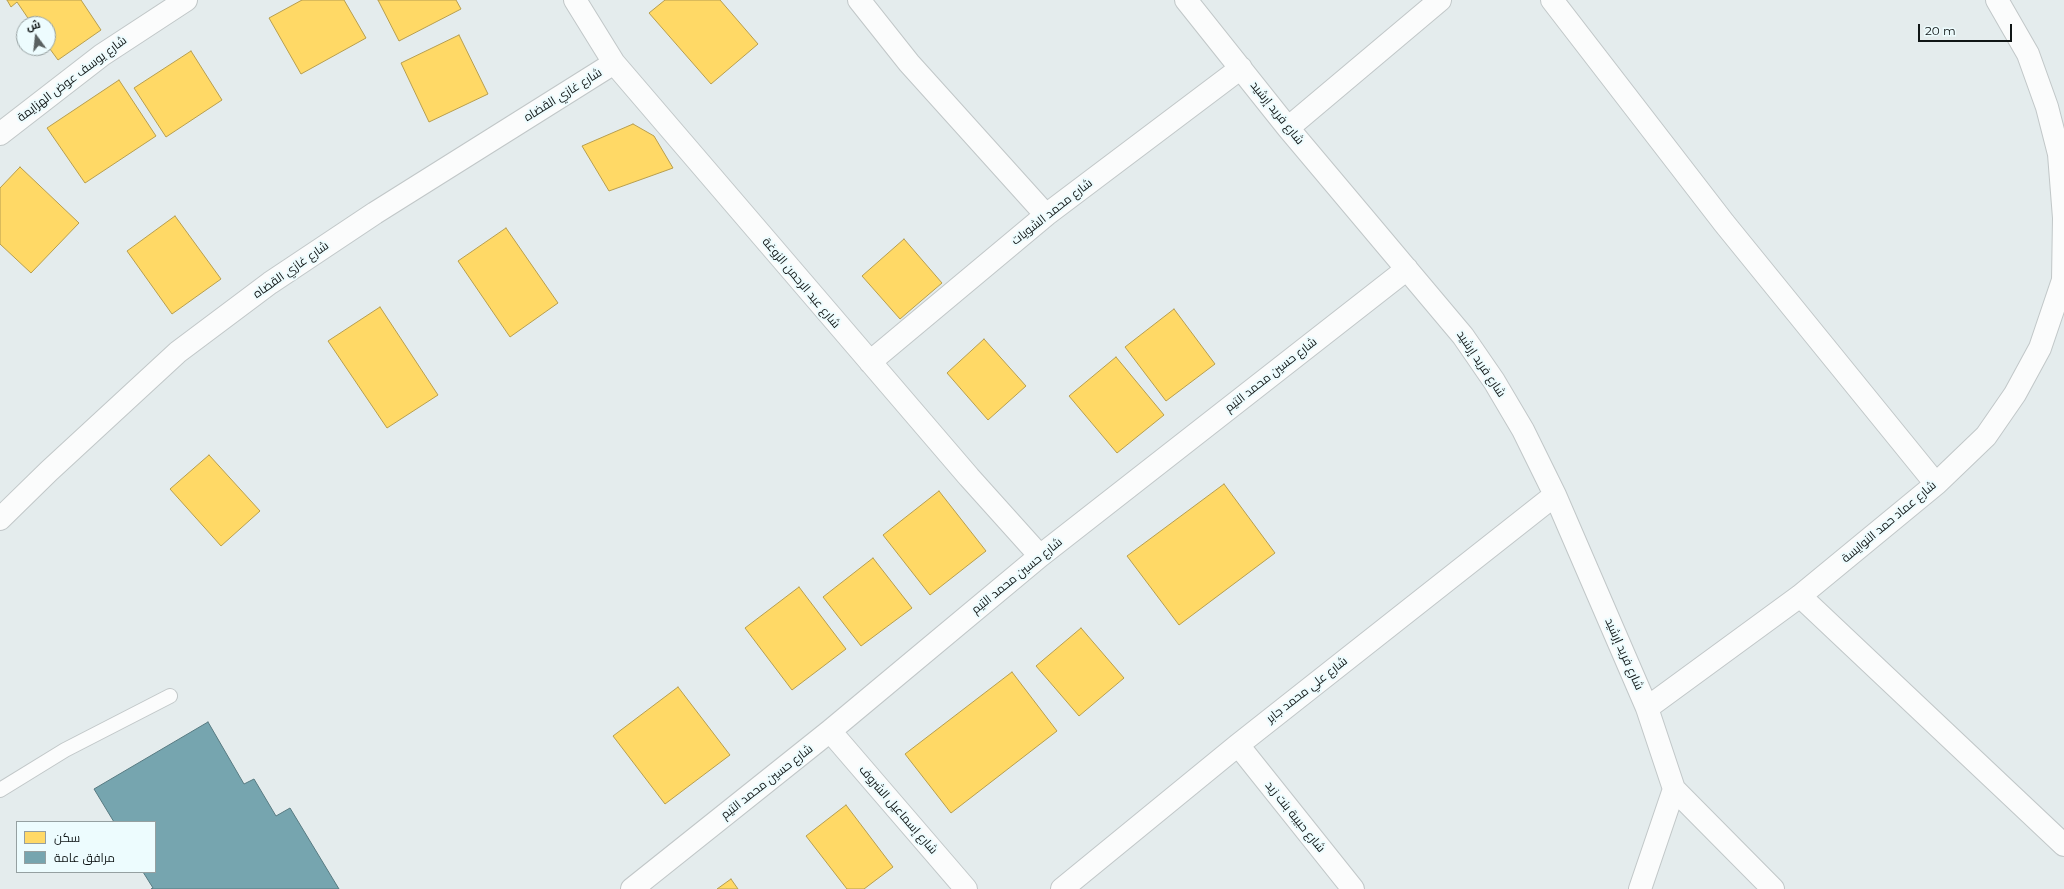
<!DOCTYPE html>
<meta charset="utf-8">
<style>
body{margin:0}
#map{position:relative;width:2064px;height:889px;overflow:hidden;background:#e4eced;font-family:Montserrat,Cairo,sans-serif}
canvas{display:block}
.legend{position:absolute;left:16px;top:821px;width:140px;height:52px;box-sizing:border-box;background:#edfcfe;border:1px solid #95a0a1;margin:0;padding:5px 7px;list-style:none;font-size:12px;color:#101616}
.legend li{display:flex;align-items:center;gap:8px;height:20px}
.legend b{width:20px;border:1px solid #95a0a1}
.north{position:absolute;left:16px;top:16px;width:40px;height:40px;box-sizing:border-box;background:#edfcfe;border:1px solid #95a0a1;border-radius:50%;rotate:345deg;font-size:11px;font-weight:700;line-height:16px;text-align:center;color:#101616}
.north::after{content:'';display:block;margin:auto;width:14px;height:18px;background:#5a6161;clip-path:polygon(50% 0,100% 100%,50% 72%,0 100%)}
.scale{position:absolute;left:1918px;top:24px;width:94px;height:18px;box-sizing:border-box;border:2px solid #101616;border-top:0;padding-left:5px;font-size:12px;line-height:14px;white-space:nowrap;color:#101616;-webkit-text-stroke:3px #edfcfe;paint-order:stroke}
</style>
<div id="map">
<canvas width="2064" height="889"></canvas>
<ul class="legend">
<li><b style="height:11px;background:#ffd966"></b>سكن</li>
<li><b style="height:11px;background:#76a5af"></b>مرافق عامة</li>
</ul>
<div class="north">ش</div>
<div class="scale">20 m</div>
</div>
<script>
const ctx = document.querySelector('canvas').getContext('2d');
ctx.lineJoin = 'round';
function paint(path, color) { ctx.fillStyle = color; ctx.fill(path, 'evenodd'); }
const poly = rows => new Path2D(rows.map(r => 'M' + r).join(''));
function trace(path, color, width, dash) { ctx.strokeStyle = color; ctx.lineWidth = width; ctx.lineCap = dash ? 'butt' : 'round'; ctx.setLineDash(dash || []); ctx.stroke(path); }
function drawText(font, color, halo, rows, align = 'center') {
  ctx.font = font + ' Montserrat,Cairo,sans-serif'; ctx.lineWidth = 4; ctx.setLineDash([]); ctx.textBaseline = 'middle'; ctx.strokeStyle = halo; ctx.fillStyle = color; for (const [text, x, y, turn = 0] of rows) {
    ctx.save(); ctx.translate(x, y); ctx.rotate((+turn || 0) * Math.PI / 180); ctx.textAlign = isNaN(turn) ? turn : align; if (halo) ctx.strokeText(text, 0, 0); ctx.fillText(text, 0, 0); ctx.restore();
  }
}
const homes = poly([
 [7,0,81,0,101,30,58,60,50,49,44,53,41,48,48,48,48,24,32,24,17,2,11,7,7,0],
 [302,0,344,0,366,38,301,74,269,18,302,0],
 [378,0,456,0,461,9,399,41,378,0],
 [665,0,720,0,758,44,711,84,649,13,665,0],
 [459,35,488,94,429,122,401,63,459,35],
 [191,51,222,100,166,137,134,88,191,51],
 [119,80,156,136,85,183,47,128,119,80],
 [633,124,654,136,673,168,609,191,582,146,633,124],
 [20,167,79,223,31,273,0,244,0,188,20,167],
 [175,216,221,279,172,314,127,251,175,216],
 [506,228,558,303,510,337,458,261,506,228],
 [904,239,942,283,900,319,862,276,904,239],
 [380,307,438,395,387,428,328,341,380,307],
 [1174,309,1215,364,1166,401,1125,347,1174,309],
 [984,339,1026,386,988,420,947,373,984,339],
 [1116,357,1164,415,1117,453,1069,396,1116,357],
 [209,455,260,511,221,546,170,489,209,455],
 [1224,484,1275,553,1179,625,1127,556,1224,484],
 [939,491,986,551,930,595,883,535,939,491],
 [873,558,912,608,861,646,823,597,873,558],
 [799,587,846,649,792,690,745,628,799,587],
 [1081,628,1124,678,1079,716,1036,666,1081,628],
 [1012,672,1057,731,951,813,905,754,1012,672],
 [678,687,730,755,665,804,613,736,678,687],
 [846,805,893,867,864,889,847,889,806,836,846,805],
 [731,879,738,889,717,889,731,879]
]);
const public = poly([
 [208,722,244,784,254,779,276,816,290,808,339,889,151,889,153,888,143,872,155,872,155,822,114,822,94,789,208,722]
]);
const service = poly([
 [0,790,65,750,170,696]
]);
const minor = poly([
 [575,0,614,63,969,477,1040,556],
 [859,0,909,63,1046,215],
 [1186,0,1288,128,1463,336,1494,381,1523,430,1555,495,1647,708,1674,789,1773,889],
 [1552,0,1724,223,1936,484],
 [1288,128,1440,0],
 [0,134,102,55,186,0],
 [870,362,1046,215,1241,68],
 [0,519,49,471,178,352,270,283,375,213,614,63],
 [1800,596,2064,845],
 [1647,708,1800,596,1936,484,1986,436,2015,394,2040,348,2063,280,2064,218,2059,154,2047,107,2028,54,1997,0],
 [830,731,966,889],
 [1238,745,1353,889],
 [632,889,830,731,1040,556,1407,269],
 [1062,889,1238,745,1555,495],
 [1640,889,1674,789]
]);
const streetNames = [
 ["شارع يوسف عوض الهزايمة",72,79,-37],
 ["شارع غازي القضاه",563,95,-32],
 ["شارع فريد إرشيد",1277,113,51],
 ["شارع محمد الشويات",1052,212,-38],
 ["شارع غازي القضاه",291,270,-35],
 ["شارع عبد الرحمن الزوغة",801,283,50],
 ["شارع فريد إرشيد",1481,364,56],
 ["شارع حسين محمد التيم",1271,375,-38],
 ["شارع عماد حمد النوايسة",1889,522,-40],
 ["شارع حسين محمد التيم",1017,576,-39],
 ["شارع فريد إرشيد",1624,654,66],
 ["شارع علي محمد جابر",1307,690,-38],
 ["شارع حسين محمد التيم",767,782,-38],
 ["شارع إسماعيل الشروف",898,810,49],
 ["شارع حبيبة بنت زيد",1295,817,51]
];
paint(homes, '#ffd966');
trace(homes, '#b79e4e', 1);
paint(public, '#76a5af');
trace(public, '#577a81', 1);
trace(service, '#c1c7c8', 16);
trace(minor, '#c1c7c8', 24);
trace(service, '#fbfcfc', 14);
trace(minor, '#fbfcfc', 22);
drawText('12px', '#101616', '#edfcfe', streetNames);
</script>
